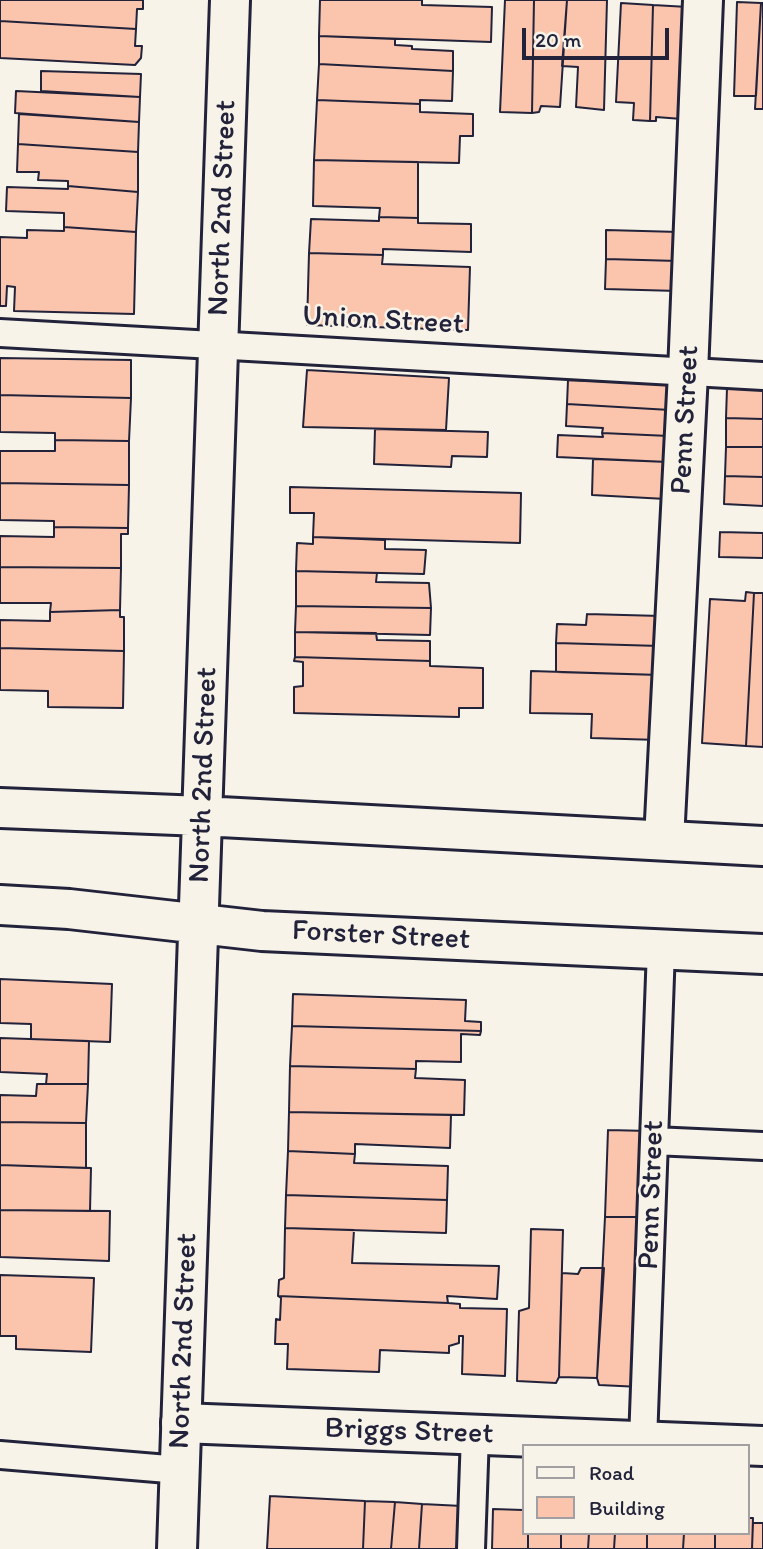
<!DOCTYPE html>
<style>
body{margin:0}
#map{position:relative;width:763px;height:1549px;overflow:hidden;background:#f7f3e8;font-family:Itim,sans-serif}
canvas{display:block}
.legend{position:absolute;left:522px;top:1444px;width:228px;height:91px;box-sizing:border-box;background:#f7f3e8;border:2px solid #a29fa3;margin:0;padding:9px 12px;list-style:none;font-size:21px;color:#22223b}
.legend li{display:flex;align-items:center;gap:14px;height:35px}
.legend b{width:35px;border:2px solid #a29fa3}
.scale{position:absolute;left:522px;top:28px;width:147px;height:32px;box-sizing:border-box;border:4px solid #22223b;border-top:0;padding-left:9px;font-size:21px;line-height:24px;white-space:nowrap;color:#22223b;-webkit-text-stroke:5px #f7f3e8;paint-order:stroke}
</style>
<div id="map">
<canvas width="763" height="1549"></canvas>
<ul class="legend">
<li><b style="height:9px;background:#f7f3e8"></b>Road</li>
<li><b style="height:19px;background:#fac5ac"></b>Building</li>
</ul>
<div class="scale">20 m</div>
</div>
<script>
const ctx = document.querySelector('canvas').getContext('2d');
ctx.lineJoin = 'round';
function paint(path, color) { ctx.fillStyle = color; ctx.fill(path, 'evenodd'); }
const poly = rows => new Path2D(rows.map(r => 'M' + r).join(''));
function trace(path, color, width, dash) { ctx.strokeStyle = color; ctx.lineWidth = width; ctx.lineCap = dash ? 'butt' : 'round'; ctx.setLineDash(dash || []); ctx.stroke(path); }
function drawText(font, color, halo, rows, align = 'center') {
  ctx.font = font + ' Itim,sans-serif'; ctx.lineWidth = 5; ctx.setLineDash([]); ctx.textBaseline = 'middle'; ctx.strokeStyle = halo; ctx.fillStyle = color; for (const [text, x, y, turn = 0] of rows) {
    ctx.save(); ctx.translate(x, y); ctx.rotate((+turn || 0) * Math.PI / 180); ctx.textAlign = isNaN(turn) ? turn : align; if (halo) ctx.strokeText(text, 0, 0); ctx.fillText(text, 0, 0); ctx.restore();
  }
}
const building = poly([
 [0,0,143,0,143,9,137,9,136,29,0,21,0,0],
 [320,0,422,0,422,5,492,7,491,42,319,36,320,0],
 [505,0,534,0,532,113,500,112,505,0],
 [534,0,567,0,560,107,541,106,539,112,532,113,534,0],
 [567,0,607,0,604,110,576,107,578,67,562,66,567,0],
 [737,2,761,3,756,96,734,96,737,2],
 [621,3,653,5,650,121,633,120,634,103,616,102,621,3],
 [761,3,763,3,763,109,755,109,761,3],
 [653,5,688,7,682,119,656,117,656,121,650,121,653,5],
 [0,21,136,29,135,46,142,46,141,58,135,65,0,58,0,21],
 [319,36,395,39,395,45,412,46,412,49,453,51,453,71,319,64,319,36],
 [319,64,453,71,452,101,420,100,420,104,317,100,319,64],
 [41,71,141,74,140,97,41,91,41,71],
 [16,91,140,97,139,122,15,113,16,91],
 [317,100,420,104,420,112,473,114,473,136,460,136,459,163,314,160,317,100],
 [19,114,139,122,138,152,18,144,19,114],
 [18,144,138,152,138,192,68,186,68,181,38,180,39,172,17,172,18,144],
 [314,160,418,162,418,218,379,217,380,208,313,206,314,160],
 [68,186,138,192,136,232,64,227,64,213,6,211,7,187,68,189,68,186],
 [379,217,418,218,418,223,471,224,471,252,383,249,383,255,309,253,311,219,379,221,379,217],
 [64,227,136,232,134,314,14,311,15,287,7,286,6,306,0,306,0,237,27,238,27,230,64,231,64,227],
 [606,230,679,232,678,261,606,259,606,230],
 [309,253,383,255,382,264,470,267,468,330,307,325,309,253],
 [606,259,678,261,678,291,605,289,606,259],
 [0,358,131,360,131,398,0,395,0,358],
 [307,370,449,378,446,430,303,427,307,370],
 [568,380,671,384,670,410,567,404,568,380],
 [727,388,763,389,763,419,726,418,727,388],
 [0,395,131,398,129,441,55,440,55,433,0,432,0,395],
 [567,404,670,410,669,436,602,433,603,428,566,426,567,404],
 [726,418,763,419,763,447,726,447,726,418],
 [375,429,488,432,487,457,452,456,451,467,374,464,375,429],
 [602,433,669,436,668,462,557,457,558,435,603,437,602,433],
 [55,440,129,441,129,485,0,483,0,451,55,451,55,440],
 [726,447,763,447,763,477,725,476,726,447],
 [593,459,668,462,666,499,592,495,593,459],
 [725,476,763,477,763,506,724,504,725,476],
 [0,483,129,485,128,528,54,527,54,521,0,520,0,483],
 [290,487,521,493,520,543,313,537,314,513,290,513,290,487],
 [54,527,128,528,128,534,121,534,121,568,0,567,0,536,54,537,54,527],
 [720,532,763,533,763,558,719,557,720,532],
 [313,537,385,540,385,549,426,550,424,574,296,571,297,543,313,544,313,537],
 [0,567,121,568,120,610,50,612,51,603,0,603,0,567],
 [296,571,377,573,376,582,429,583,431,608,296,606,296,571],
 [746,592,754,593,746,746,702,743,710,599,745,601,746,592],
 [754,593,763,593,763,747,746,746,754,593],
 [296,606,431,608,430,635,295,632,296,606],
 [120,610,120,617,124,617,124,651,0,648,0,620,50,621,50,612,120,610],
 [587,614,661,616,660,646,556,643,557,624,586,625,587,614],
 [295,632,376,633,377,640,430,641,430,661,295,657,295,632],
 [556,643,660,646,660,675,556,672,556,643],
 [0,648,124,651,123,708,48,707,48,691,0,690,0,648],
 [295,657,430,661,430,666,483,668,483,708,459,708,459,717,294,713,294,687,303,686,303,662,294,661,295,657],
 [531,671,660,675,659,740,591,738,592,714,530,713,531,671],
 [0,979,112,984,110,1042,31,1039,31,1024,0,1023,0,979],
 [293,994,466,1000,465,1021,481,1022,481,1031,292,1026,293,994],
 [292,1026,481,1031,480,1035,461,1034,461,1062,416,1061,416,1069,290,1066,292,1026],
 [0,1038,89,1041,88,1084,46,1084,47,1074,0,1072,0,1038],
 [290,1066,416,1069,415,1078,465,1080,464,1115,289,1112,290,1066],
 [37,1084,88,1084,86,1123,0,1122,0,1095,36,1096,37,1084],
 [289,1112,451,1115,450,1148,355,1144,355,1154,288,1151,289,1112],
 [0,1122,86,1123,86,1168,0,1165,0,1122],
 [608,1130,649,1131,646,1217,605,1217,608,1130],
 [288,1151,355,1154,354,1163,448,1166,447,1200,286,1195,288,1151],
 [0,1165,91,1168,90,1211,0,1210,0,1165],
 [286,1195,447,1200,446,1233,285,1228,286,1195],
 [0,1210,110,1211,109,1261,0,1257,0,1210],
 [605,1217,646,1217,641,1387,599,1385,597,1378,605,1217],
 [285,1228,354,1230,352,1263,499,1266,497,1299,447,1296,448,1303,278,1296,279,1280,284,1278,285,1228],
 [531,1229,563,1230,559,1377,556,1383,517,1381,519,1311,529,1308,531,1229],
 [581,1268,604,1268,597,1378,559,1377,562,1273,578,1274,581,1268],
 [0,1275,94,1278,91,1352,16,1349,16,1336,0,1336,0,1275],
 [278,1296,448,1303,460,1304,460,1308,507,1309,505,1376,462,1374,463,1336,459,1336,459,1343,449,1346,449,1353,380,1350,379,1372,287,1369,288,1344,275,1344,276,1319,280,1320,281,1298,278,1296],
 [270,1496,365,1501,363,1549,267,1549,270,1496],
 [365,1501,395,1502,391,1549,363,1549,365,1501],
 [395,1502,422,1504,419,1549,391,1549,395,1502],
 [422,1504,462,1506,459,1549,419,1549,422,1504],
 [493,1509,523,1510,523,1533,528,1533,528,1549,492,1549,493,1509],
 [747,1518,753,1518,752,1549,715,1549,715,1533,747,1533,747,1518],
 [753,1523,763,1523,763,1549,752,1549,753,1523],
 [528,1533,561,1533,561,1549,528,1549,528,1533],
 [561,1533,589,1533,588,1549,561,1549,561,1533],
 [589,1533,615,1533,614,1549,588,1549,589,1533],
 [615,1533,647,1533,647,1549,614,1549,615,1533],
 [647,1533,684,1533,683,1549,647,1549,647,1533],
 [684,1533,715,1533,715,1549,683,1549,684,1533]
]);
const lane = poly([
 [0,333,763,376],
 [654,1141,763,1146],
 [643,1441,661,949],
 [0,1455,180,1470],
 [471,1549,475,1434]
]);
const street = poly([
 [664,840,688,373,703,0],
 [181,1423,763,1446]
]);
const primary = poly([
 [0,808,202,816,763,846],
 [0,905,69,909,262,931,763,954],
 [177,1549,230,0]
]);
const streetNames = [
 ["North 2nd Street",223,208,-88],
 ["Union Street",383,321,3],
 ["Penn Street",686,420,-87],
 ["North 2nd Street",204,775,-88],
 ["Forster Street",381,936,3],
 ["Penn Street",652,1195,-88],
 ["North 2nd Street",184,1341,-88],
 ["Briggs Street",409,1432,2]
];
paint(building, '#fac5ac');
trace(building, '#22223b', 2);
trace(lane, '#22223b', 32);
trace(street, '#22223b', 44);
trace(primary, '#22223b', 44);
trace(lane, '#f7f3e8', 26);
trace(street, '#f7f3e8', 38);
trace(primary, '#f7f3e8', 38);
drawText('30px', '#22223b', '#f7f3e8', streetNames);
</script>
